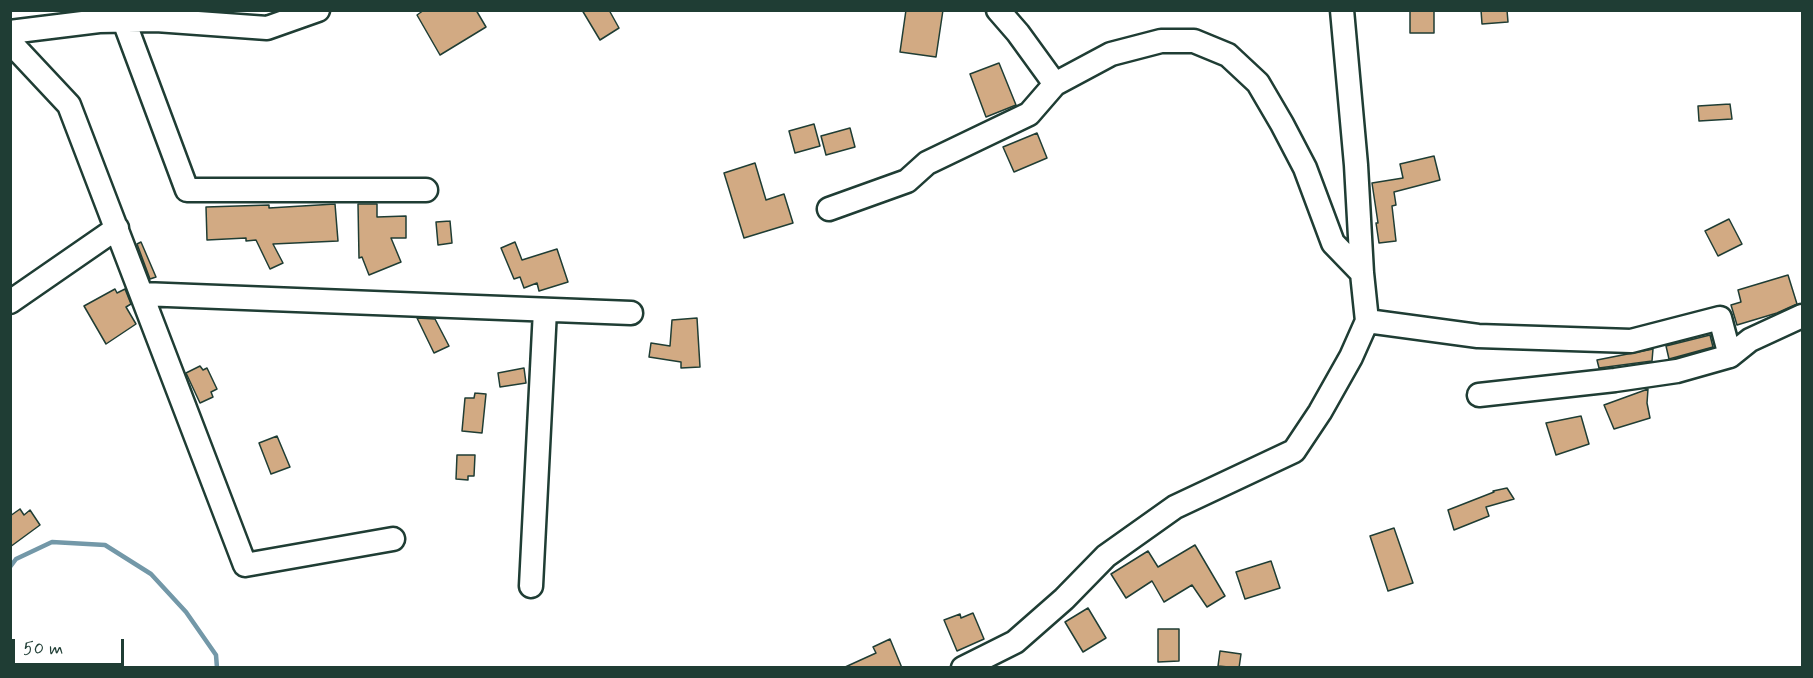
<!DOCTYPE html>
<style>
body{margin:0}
#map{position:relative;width:1813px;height:678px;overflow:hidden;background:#fff;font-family:Mynerve,sans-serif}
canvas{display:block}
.frame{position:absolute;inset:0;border:12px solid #1f3d34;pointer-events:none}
.scale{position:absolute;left:12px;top:639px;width:112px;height:27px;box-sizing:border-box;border:3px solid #1f3d34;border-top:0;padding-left:8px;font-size:18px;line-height:21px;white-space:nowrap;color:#1f3d34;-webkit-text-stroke:4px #fff;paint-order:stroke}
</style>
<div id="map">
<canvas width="1813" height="678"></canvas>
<div class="frame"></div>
<div class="scale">50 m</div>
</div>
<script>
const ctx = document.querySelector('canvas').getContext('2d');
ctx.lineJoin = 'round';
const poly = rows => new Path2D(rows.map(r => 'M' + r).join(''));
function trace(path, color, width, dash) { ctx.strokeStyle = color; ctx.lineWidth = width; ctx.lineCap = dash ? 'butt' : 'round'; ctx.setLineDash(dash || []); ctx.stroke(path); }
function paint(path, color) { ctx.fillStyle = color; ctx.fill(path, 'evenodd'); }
const stream = poly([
 [10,567,16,559,52,542,105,545,151,574,186,612,216,655,217,668]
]);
const building = poly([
 [424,10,476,10,486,27,440,55,417,15,424,10],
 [582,10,609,10,619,28,600,40,582,10],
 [906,10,943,10,936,57,900,52,906,10],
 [1410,10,1434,10,1434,33,1410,33,1410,10],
 [1481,10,1507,10,1508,22,1482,24,1481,10],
 [999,63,1016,105,986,117,970,74,999,63],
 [1730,104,1732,119,1699,121,1698,106,1730,104],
 [814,124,820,146,795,153,789,131,814,124],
 [850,128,855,147,826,155,821,136,850,128],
 [1037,133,1047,158,1014,172,1003,147,1037,133],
 [1434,156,1440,180,1394,192,1396,205,1392,206,1396,241,1379,243,1376,223,1378,223,1372,183,1403,178,1400,164,1434,156],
 [755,163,766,200,784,194,793,223,744,238,724,173,755,163],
 [335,204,338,241,273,244,283,263,270,269,256,240,246,241,246,238,207,240,206,207,269,205,269,208,335,204],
 [358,204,377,204,377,217,406,216,406,238,391,238,401,262,369,275,362,257,359,258,358,204],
 [1729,219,1742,244,1718,256,1705,231,1729,219],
 [450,221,452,243,438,245,436,222,450,221],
 [141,242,156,277,150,279,137,244,141,242],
 [515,242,522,260,557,249,568,282,539,291,537,283,524,288,520,277,514,279,501,248,515,242],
 [1788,275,1797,304,1777,313,1737,325,1731,305,1741,302,1738,290,1788,275],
 [115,289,117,293,125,289,131,304,126,307,136,324,106,344,84,306,115,289],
 [417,318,435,319,449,346,434,353,417,318],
 [697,318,700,367,681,368,681,362,649,357,651,343,670,346,672,320,697,318],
 [1710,335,1713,347,1669,359,1666,346,1710,335],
 [1653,349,1652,361,1599,368,1597,360,1653,349],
 [200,366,203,370,207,368,217,389,211,392,213,397,200,403,186,373,200,366],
 [524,368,526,383,500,387,498,373,524,368],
 [1648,389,1647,403,1650,418,1614,429,1604,405,1648,389],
 [475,393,486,394,482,433,462,431,465,398,474,398,475,393],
 [1581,416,1589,444,1556,455,1546,423,1581,416],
 [277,436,290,467,271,474,259,443,277,436],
 [457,455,475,455,474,476,468,476,468,480,456,479,457,455],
 [1507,488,1514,499,1486,507,1489,516,1454,530,1448,510,1494,492,1493,491,1507,488],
 [20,509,24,515,30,510,40,525,10,547,10,516,20,509],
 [1394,528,1413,583,1388,591,1370,536,1394,528],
 [1195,545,1225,596,1207,607,1192,585,1164,602,1152,581,1126,598,1111,574,1148,551,1158,567,1195,545],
 [1271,561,1280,588,1245,599,1236,572,1271,561],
 [1088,608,1106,638,1083,652,1065,622,1088,608],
 [973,613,984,639,957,651,944,620,960,614,961,618,973,613],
 [1158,629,1179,629,1179,661,1158,662,1158,629],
 [890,639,902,668,843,668,876,653,873,647,890,639],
 [1220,651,1241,654,1239,668,1218,666,1220,651]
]);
const minor = poly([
 [998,10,1018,33,1055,84],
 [124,21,187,190,426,190],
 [10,32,99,21,156,20,267,28,318,10],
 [10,42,69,105,245,565,393,539],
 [829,209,907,181,927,163,1029,114,1055,84,1111,54,1161,41,1194,41,1228,55,1258,83,1282,124,1305,168,1333,243,1362,273],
 [142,294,631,313],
 [10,302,117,228],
 [1367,321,1478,336,1631,341,1720,318,1730,356],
 [1479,395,1615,380,1677,371,1730,356,1750,340,1802,316],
 [531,586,545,310],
 [963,668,1015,642,1064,599,1106,556,1175,507,1294,451,1320,412,1351,357,1367,321,1362,273,1356,165,1342,10]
]);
trace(stream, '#7398a8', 4.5);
paint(building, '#d2aa83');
trace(building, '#1f3d34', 1.5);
trace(minor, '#1f3d34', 27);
trace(minor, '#fff', 22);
</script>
